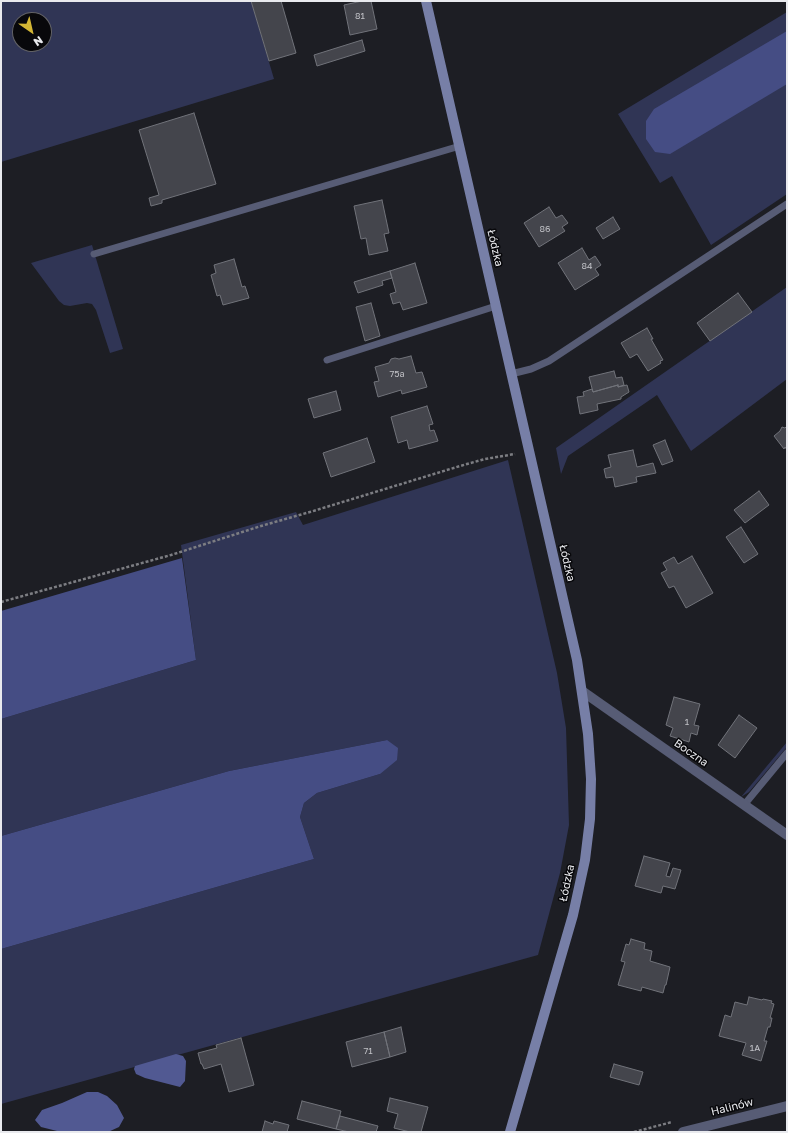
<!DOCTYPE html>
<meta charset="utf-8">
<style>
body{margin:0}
#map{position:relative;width:788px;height:1133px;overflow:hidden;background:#1d1e24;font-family:"Golos Text",sans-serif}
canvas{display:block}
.frame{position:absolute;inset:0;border:2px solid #e9eaee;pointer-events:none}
.north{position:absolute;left:12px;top:12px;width:40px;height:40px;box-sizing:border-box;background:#08080b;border:1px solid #626266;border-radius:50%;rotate:146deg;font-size:11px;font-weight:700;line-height:16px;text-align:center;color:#e9eaee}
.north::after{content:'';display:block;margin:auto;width:14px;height:18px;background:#d3b635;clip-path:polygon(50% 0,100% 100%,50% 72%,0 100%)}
</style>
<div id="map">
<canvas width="788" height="1133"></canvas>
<div class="frame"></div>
<div class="north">N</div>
</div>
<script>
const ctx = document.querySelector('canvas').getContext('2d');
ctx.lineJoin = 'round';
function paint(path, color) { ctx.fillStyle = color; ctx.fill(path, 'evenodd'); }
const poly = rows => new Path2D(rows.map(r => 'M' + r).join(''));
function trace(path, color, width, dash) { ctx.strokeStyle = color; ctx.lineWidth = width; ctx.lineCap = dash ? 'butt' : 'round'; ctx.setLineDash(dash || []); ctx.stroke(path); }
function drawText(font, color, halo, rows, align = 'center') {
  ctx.font = font + ' "Golos Text",sans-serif'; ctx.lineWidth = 3; ctx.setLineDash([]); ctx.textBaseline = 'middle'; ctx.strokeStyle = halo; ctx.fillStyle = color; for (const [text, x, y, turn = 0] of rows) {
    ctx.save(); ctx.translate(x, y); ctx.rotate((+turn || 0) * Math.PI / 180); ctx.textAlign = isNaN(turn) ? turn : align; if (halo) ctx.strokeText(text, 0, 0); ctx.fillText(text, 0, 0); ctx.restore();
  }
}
const green = poly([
 [1,1,251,1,274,79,1,162],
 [20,20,44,20,44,44,20,44],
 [787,12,787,194,711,245,672,176,660,183,618,114],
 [92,245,123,349,110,353,96,310,92,304,87,303,70,306,64,305,59,301,31,263],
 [787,287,787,379,691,451,657,395,568,456,561,474,556,448],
 [508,460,557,673,566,728,569,825,560,873,538,955,1,1104,1,949,314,859,300,817,304,803,317,793,380,774,387,740,229,771,1,836,1,719,196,660,181,545,296,512,303,525],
 [787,742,787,747,749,792,741,797]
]);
const forest = poly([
 [787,31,787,84,670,154,655,152,646,139,646,121,654,109],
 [182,558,196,660,1,719,1,611],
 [387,740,398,748,397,760,380,774,317,793,304,803,300,817,314,859,1,949,1,836,229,771]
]);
const water = poly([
 [176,1054,183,1056,186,1061,185,1081,180,1087,145,1078,136,1074,134,1069,135,1066],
 [87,1092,98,1092,107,1096,117,1105,124,1118,119,1127,108,1132,61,1132,41,1127,35,1120,42,1110,62,1103]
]);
const building = poly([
 [251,1,281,1,296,53,269,61,251,1],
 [362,1,371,1,377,29,350,35,344,5,362,1],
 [362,40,365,51,317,66,314,55,362,40],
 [194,113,216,184,162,200,162,203,151,206,149,198,159,195,139,130,194,113],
 [382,200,389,233,384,234,388,251,369,255,366,238,361,239,354,206,382,200],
 [549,207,556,218,562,215,568,223,562,227,565,231,539,247,524,223,549,207],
 [613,217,620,229,603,239,596,228,613,217],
 [582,248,589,260,595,256,601,265,595,269,599,275,575,290,558,263,582,248],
 [234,259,242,287,245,286,249,298,223,305,220,295,217,296,211,275,216,273,214,265,234,259],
 [415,263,427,303,403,310,400,302,393,304,390,294,396,292,390,271,415,263],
 [390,271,392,278,382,281,383,285,358,293,354,282,390,271],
 [738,293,752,312,710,341,697,323,738,293],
 [371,303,380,336,365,341,356,307,371,303],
 [647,328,653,339,651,339,663,360,660,361,661,363,648,371,637,354,630,358,621,343,647,328],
 [411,356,416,373,422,372,427,387,402,394,401,390,378,397,374,382,379,381,375,367,389,363,391,359,395,358,399,359,411,356],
 [614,371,616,378,622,377,624,385,618,387,618,385,593,392,589,377,614,371],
 [618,385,618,387,627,385,629,392,621,397,621,399,597,404,598,410,580,414,577,397,584,396,583,392,592,389,593,392,618,385],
 [336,391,341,410,314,418,308,399,336,391],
 [427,406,433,424,429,425,430,431,434,430,438,441,409,449,407,440,398,443,391,417,427,406],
 [787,426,787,450,785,447,784,449,774,436,780,431,782,427,785,428,787,426],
 [367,438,375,462,331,477,323,453,367,438],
 [665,440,673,461,662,465,653,445,665,440],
 [633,450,637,467,653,463,656,473,636,477,637,482,615,487,613,477,606,478,604,469,611,467,608,455,633,450],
 [759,491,769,505,745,523,734,510,759,491],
 [741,527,758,554,744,563,726,537,741,527],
 [692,556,713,593,686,608,674,586,669,588,661,573,667,570,663,563,674,557,678,564,692,556],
 [674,697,700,704,694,725,699,726,697,735,691,733,689,742,670,736,673,728,666,725,674,697],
 [739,715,757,728,735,758,718,745,739,715],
 [644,856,670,863,666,876,670,877,673,868,681,870,675,889,663,886,661,893,635,886,644,856],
 [631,939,645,943,644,949,652,951,650,961,670,967,666,985,665,985,663,993,642,987,641,991,618,985,625,962,621,961,626,944,629,945,631,939],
 [749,997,762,1000,763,999,772,1001,771,1003,774,1004,770,1018,772,1018,770,1027,768,1027,764,1041,767,1041,761,1061,742,1055,746,1043,719,1036,725,1015,731,1017,735,1002,747,1005,749,997],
 [401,1027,406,1052,390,1057,384,1032,401,1027],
 [384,1032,390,1057,352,1067,346,1042,384,1032],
 [241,1038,254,1085,229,1092,221,1064,204,1069,202,1064,201,1064,198,1053,217,1048,216,1045,241,1038],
 [614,1064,643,1072,639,1085,610,1077,614,1064],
 [390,1098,428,1107,421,1132,410,1132,394,1128,398,1114,387,1111,390,1098],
 [302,1101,341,1111,336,1129,297,1119,302,1101],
 [340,1116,378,1126,376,1132,349,1132,336,1129,340,1116],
 [265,1121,273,1124,274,1121,289,1125,287,1132,262,1132,265,1121]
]);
const path = poly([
 [1,602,171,555,261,526,310,512,460,466,485,459,515,454],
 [634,1132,672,1122]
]);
const service = poly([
 [94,254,460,146],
 [327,360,496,306],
 [511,374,531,369,549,361,787,204],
 [744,805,787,753]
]);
const minor = poly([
 [582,691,787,835]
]);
const tertiary = poly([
 [683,1132,787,1106]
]);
const secondary = poly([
 [426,1,577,660,588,734,591,779,590,819,585,860,573,915,510,1132]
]);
const numberNames = [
 ["81",360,16],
 ["86",545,229],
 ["84",587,266],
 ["75a",397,374],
 ["1",687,722],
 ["1A",755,1048],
 ["71",368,1051]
];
const streetNames = [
 ["Łódzka",495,248,77],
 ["Łódzka",567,563,77],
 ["Boczna",691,753,35],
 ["Łódzka",567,883,-78],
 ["Halinów",732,1107,-14]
];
paint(green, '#303555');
paint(forest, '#454d84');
paint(water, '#515992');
paint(building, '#44454c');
trace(building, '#71737a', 1);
trace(path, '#7c7d82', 2.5, [3, 2]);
trace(service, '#575c75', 7);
trace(minor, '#575c75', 10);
trace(tertiary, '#575c75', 10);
trace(secondary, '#777fa7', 10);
drawText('9px', '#c0c1c6', null, numberNames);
drawText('11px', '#e9eaee', '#08080b', streetNames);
</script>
